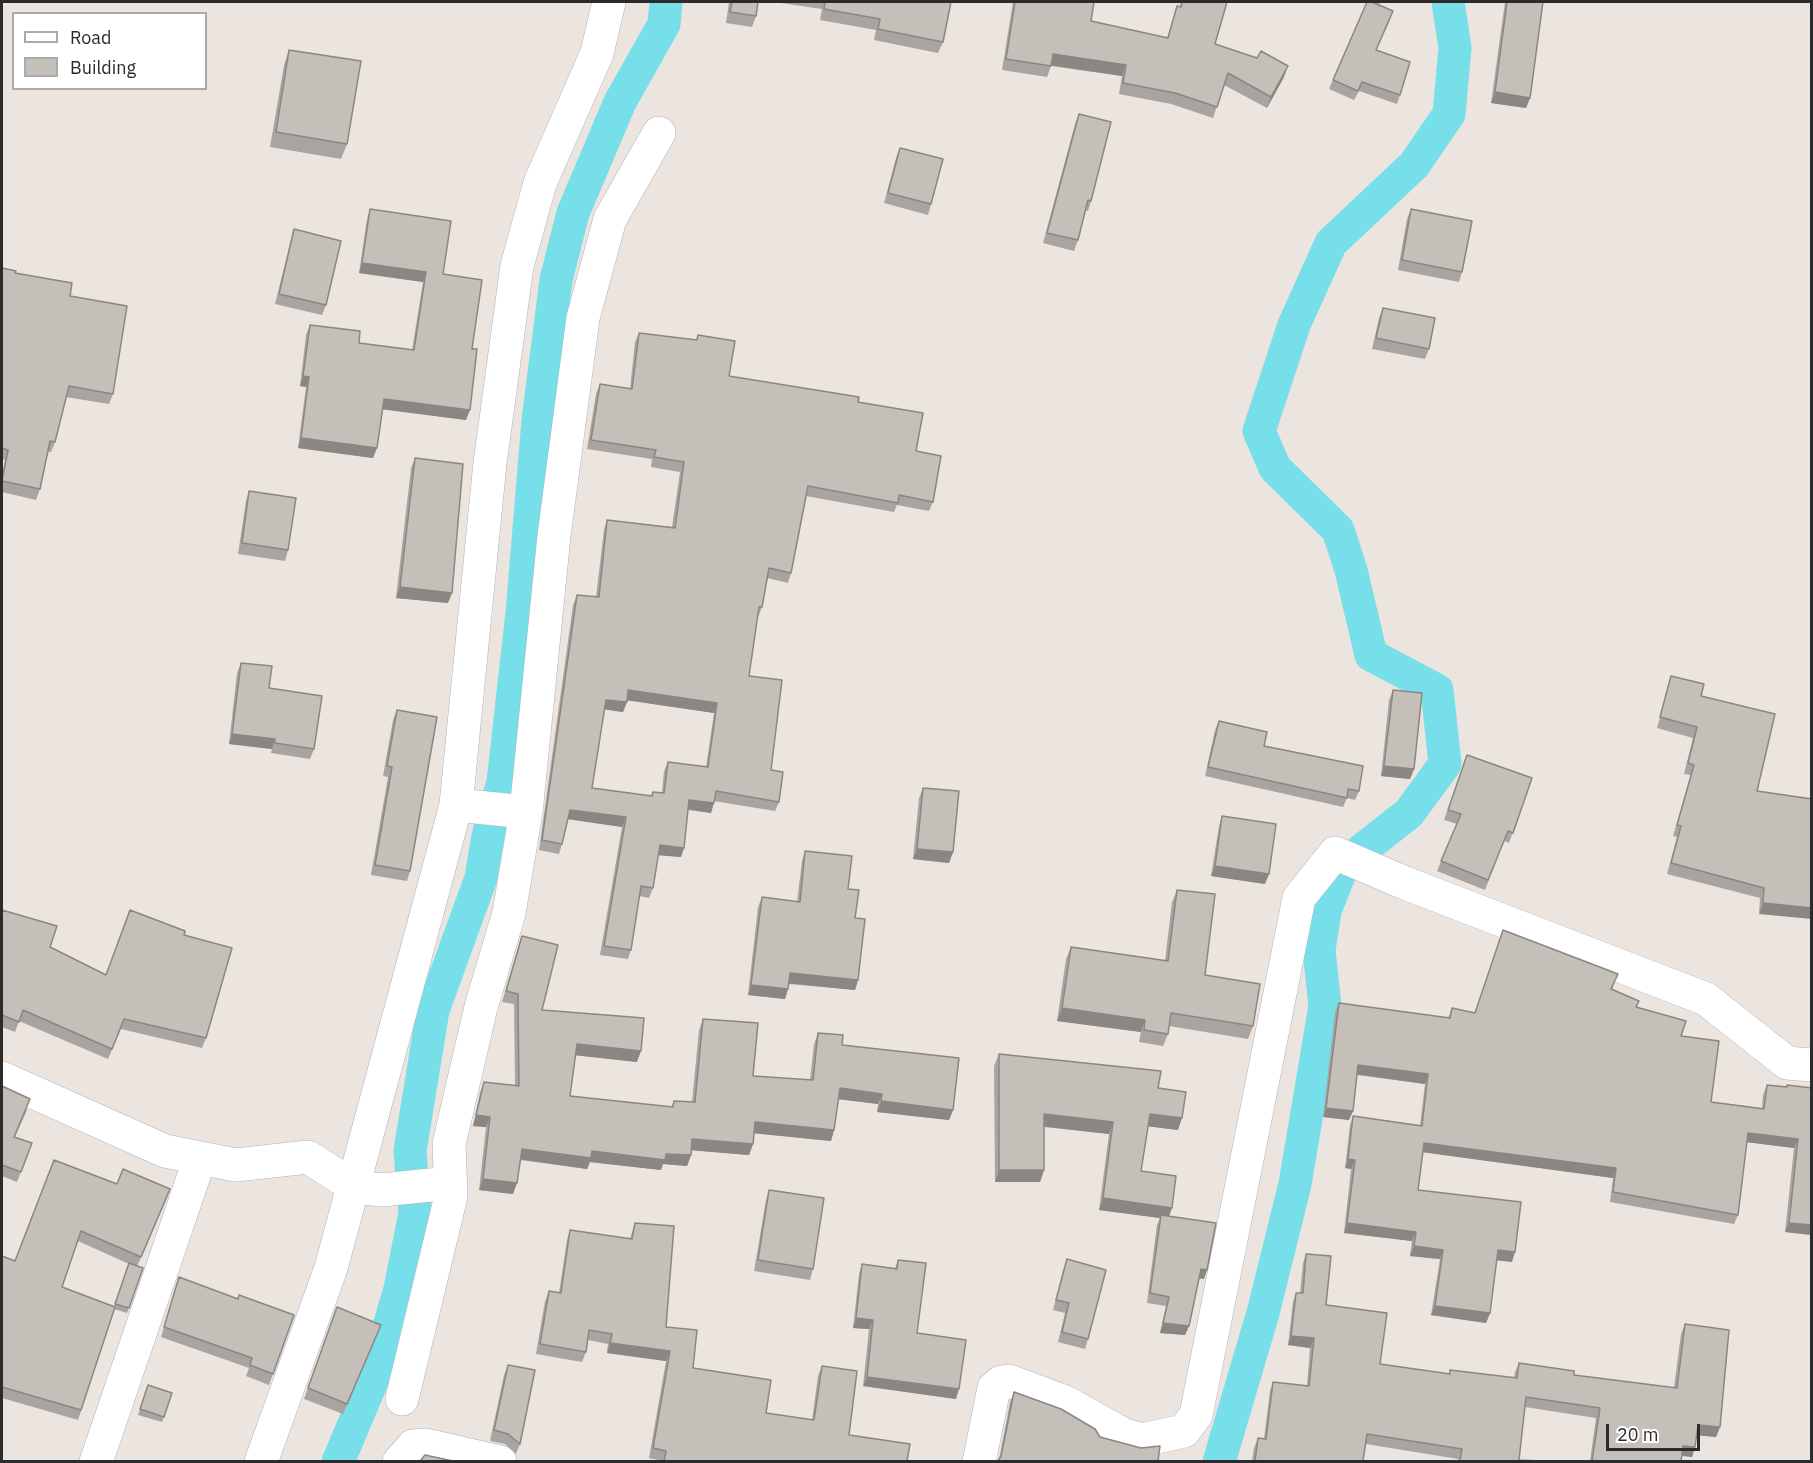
<!DOCTYPE html>
<style>
body{margin:0}
#map{position:relative;width:1813px;height:1463px;overflow:hidden;background:#ece4de;font-family:"IBM Plex Sans",sans-serif}
canvas{display:block}
.frame{position:absolute;inset:0;border:3px solid #2b2b2b;pointer-events:none}
.legend{position:absolute;left:12px;top:12px;width:195px;height:78px;box-sizing:border-box;background:#fff;border:2px solid #aaa;margin:0;padding:8px 10px;list-style:none;font-size:18px;color:#2b2b2b}
.legend li{display:flex;align-items:center;gap:12px;height:30px}
.legend b{width:30px;border:2px solid #aaa}
.scale{position:absolute;left:1606px;top:1424px;width:94px;height:27px;box-sizing:border-box;border:3px solid #2b2b2b;border-top:0;padding-left:8px;font-size:18px;line-height:21px;white-space:nowrap;color:#2b2b2b;-webkit-text-stroke:4px #fff;paint-order:stroke}
</style>
<div id="map">
<canvas width="1813" height="1463"></canvas>
<div class="frame"></div>
<ul class="legend">
<li><b style="height:8px;background:#fff"></b>Road</li>
<li><b style="height:16px;background:#c5bfba"></b>Building</li>
</ul>
<div class="scale">20 m</div>
</div>
<script>
const ctx = document.querySelector('canvas').getContext('2d');
ctx.lineJoin = 'round';
const poly = rows => new Path2D(rows.map(r => 'M' + r).join(''));
function trace(path, color, width, dash) { ctx.strokeStyle = color; ctx.lineWidth = width; ctx.lineCap = dash ? 'butt' : 'round'; ctx.setLineDash(dash || []); ctx.stroke(path); }
function paint(path, color) { ctx.fillStyle = color; ctx.fill(path, 'evenodd'); }
const canal = poly([
 [338,1462,375,1374,400,1289,415,1213,410,1151,433,1010,481,878,488,836,503,782,522,613,538,420,556,280,573,213,620,102,664,24,666,2],
 [1219,1462,1263,1313,1295,1184,1325,1006,1319,950,1325,911,1343,865,1409,813,1445,764,1437,690,1371,655,1351,570,1338,530,1275,468,1259,431,1294,325,1331,243,1414,165,1449,114,1455,48,1448,2]
]);
const street = poly([
 [456,805,526,812],
 [2,1078,165,1151,236,1165,308,1157,355,1187,382,1190,450,1183],
 [402,1399,451,1196,449,1144,481,1007,509,913,526,812,554,536,583,318,610,219,659,133],
 [96,1462,200,1158],
 [399,1462,413,1446,426,1445,500,1462],
 [979,1462,994,1388,1001,1382,1009,1381,1065,1402,1122,1434,1142,1440,1184,1431,1196,1415,1299,898,1335,853,1405,883,1706,999,1787,1063,1812,1065]
]);
const secondary = poly([
 [261,1462,331,1268,456,805,490,463,517,266,540,183,597,53,609,2]
]);
const wall = poly([
 [729,2,758,2,756,16,752,27,726,23],
 [774,2,951,2,943,42,938,53,874,40,876,30,820,20,822,9],
 [1013,2,1094,2,1091,21,1167,38,1177,6,1180,7,1181,2,1227,2,1215,44,1284,77,1267,108,1224,85,1213,118,1171,104,1119,94,1122,76,1051,66,1047,77,1002,70],
 [1367,2,1380,2,1380,4,1375,3,1390,20,1376,50,1400,95,1397,104,1359,91,1354,100,1329,89],
 [1505,2,1543,2,1530,98,1526,108,1491,103],
 [289,50,347,144,341,159,270,147,284,65],
 [1079,114,1091,201,1088,211,1085,210,1078,240,1074,251,1043,243,1075,124],
 [900,148,931,204,928,215,884,203,896,158],
 [370,209,443,274,472,349,466,420,382,409,373,458,298,448,306,387,300,386,306,335,310,325,359,343,412,350,423,282,359,273,367,219],
 [1411,209,1462,272,1459,282,1398,270,1407,219],
 [294,229,326,305,322,315,275,304,291,240],
 [2,268,70,296,113,394,109,404,66,397,55,442,51,452,48,452,40,489,36,500,2,492,2,475,5,460,2,459],
 [1383,308,1429,349,1425,359,1372,349,1379,318],
 [639,333,696,340,698,335,729,376,858,402,916,451,933,502,929,511,897,505,894,512,806,496,791,573,788,583,767,578,762,607,758,617,757,617,749,676,779,802,775,811,714,801,711,813,688,810,681,857,658,855,653,888,649,898,639,896,631,950,628,959,600,955,622,827,568,819,562,844,559,854,539,850,573,605,577,595,596,597,604,530,607,520,672,527,680,472,651,467,652,459,587,449,596,394,600,384,630,389,635,342],
 [627,700,714,713,706,767,668,762,664,771,662,793,653,792,651,796,592,788,604,709,623,712],
 [415,458,448,603,396,598,411,468],
 [249,491,288,550,285,561,238,554,246,501],
 [241,663,269,688,314,749,310,759,271,753,272,749,229,744,237,673],
 [1671,676,1701,696,1757,791,1812,799,1759,914,1760,898,1667,874,1677,837,1673,836,1691,775,1684,774,1693,738,1657,728,1668,686],
 [1393,690,1414,769,1410,779,1381,776,1389,700],
 [397,710,410,871,407,881,371,875,388,777,383,776,393,720],
 [1219,721,1264,746,1359,791,1355,800,1347,798,1343,807,1205,776,1215,730],
 [1467,755,1532,778,1509,843,1504,841,1485,890,1437,871,1457,824,1444,820],
 [923,788,953,852,949,863,913,859,919,798],
 [1222,816,1265,884,1211,876,1219,826],
 [805,851,848,889,855,918,858,980,855,990,789,984,785,999,748,995,758,907,762,897,797,902,802,861],
 [1177,890,1205,975,1253,1026,1248,1039,1169,1026,1168,1034,1163,1046,1139,1042,1141,1032,1057,1021,1066,959,1071,947,1165,961,1172,902],
 [2,910,50,947,106,975,184,935,206,1038,202,1048,121,1029,108,1059,19,1021,15,1032,2,1027],
 [522,936,542,1010,637,1062,575,1055,570,1096,671,1107,674,1101,692,1102,699,1030,703,1019,753,1076,810,1080,814,1044,818,1033,842,1045,953,1110,949,1120,877,1112,878,1104,839,1099,834,1130,831,1141,754,1133,753,1144,749,1155,691,1150,691,1155,687,1166,663,1164,661,1170,590,1162,587,1169,520,1160,513,1194,479,1190,486,1127,473,1126,480,1093,484,1082,515,1085,514,1004,502,1002],
 [1614,984,1612,990,1681,1036,1711,1102,1762,1108,1763,1095,1767,1085,1786,1087,1787,1085,1812,1088,1812,1235,1785,1232,1794,1148,1747,1142,1738,1215,1734,1224,1610,1202,1613,1178,1423,1152,1418,1190,1512,1262,1497,1260,1490,1313,1486,1323,1431,1315,1440,1259,1410,1256,1412,1241,1344,1233,1351,1169,1345,1168,1350,1125,1353,1116,1420,1125,1425,1084,1357,1075,1353,1111,1349,1120,1323,1117,1335,1012,1339,1003,1448,1018,1452,1008,1475,1013],
 [999,1054,1158,1088,1178,1130,1148,1126,1141,1171,1172,1208,1169,1216,1204,1279,1199,1278,1189,1326,1185,1335,1160,1333,1166,1306,1147,1303,1157,1225,1160,1218,1099,1210,1109,1134,1044,1127,1044,1170,1040,1182,995,1182,994,1066],
 [2,1086,27,1110,15,1137,32,1143,17,1182,2,1176],
 [117,1184,170,1189,137,1266,143,1268,127,1313,114,1309,78,1420,2,1398,2,1259,15,1261],
 [78,1241,129,1264,114,1306,62,1287],
 [769,1190,813,1269,810,1280,754,1271,766,1200],
 [635,1223,666,1327,693,1368,766,1413,812,1420,818,1376,822,1366,849,1435,907,1461,662,1461,663,1461,649,1458,666,1361,607,1353,608,1344,588,1340,586,1352,582,1362,536,1354,545,1301,549,1291,559,1293,567,1240,570,1230,630,1239],
 [1306,1254,1326,1305,1380,1364,1449,1374,1450,1370,1514,1378,1515,1372,1519,1363,1574,1375,1674,1388,1681,1334,1685,1324,1720,1427,1716,1437,1697,1435,1695,1447,1692,1457,1681,1456,1681,1461,1590,1461,1596,1418,1525,1407,1519,1460,1539,1461,1458,1461,1458,1459,1366,1444,1363,1461,1252,1461,1254,1448,1258,1438,1264,1439,1270,1391,1273,1382,1307,1386,1310,1348,1288,1345,1293,1302,1296,1293,1300,1293,1303,1263],
 [1067,1259,1088,1339,1085,1349,1058,1342,1065,1313,1053,1310,1063,1270],
 [898,1260,917,1333,956,1399,863,1386,869,1329,853,1328,859,1274,862,1264,895,1268],
 [179,1277,238,1299,294,1315,269,1385,246,1376,249,1368,161,1337],
 [337,1307,377,1335,343,1414,304,1399],
 [508,1365,520,1444,516,1454,505,1444,490,1441,504,1375],
 [148,1385,172,1393,162,1422,138,1415],
 [1014,1392,1100,1437,999,1460,1010,1402]
]);
const shadedWall = poly([
 [1053,54,1126,65,1122,76,1049,65],
 [1288,66,1284,77,1267,108,1271,97],
 [1495,92,1530,98,1526,108,1491,103],
 [362,263,426,272,423,282,359,273],
 [303,376,309,377,306,387,300,386],
 [384,399,470,410,466,420,380,409],
 [301,438,377,448,373,458,298,448],
 [400,587,452,593,448,603,396,598],
 [628,690,717,703,714,713,625,700],
 [606,700,627,702,623,712,602,709],
 [232,734,275,739,272,749,229,744],
 [1384,766,1414,769,1410,779,1381,776],
 [689,800,714,803,711,813,686,809],
 [570,810,626,817,622,827,567,819],
 [660,845,684,848,681,857,656,855],
 [917,849,953,852,949,863,913,859],
 [1215,866,1269,874,1265,884,1211,876],
 [1763,903,1812,908,1812,919,1759,914],
 [790,973,858,980,855,990,786,983],
 [751,985,788,989,785,999,748,995],
 [1062,1008,1145,1020,1141,1032,1057,1021],
 [577,1044,641,1051,637,1062,573,1055],
 [1358,1065,1428,1074,1425,1084,1355,1074],
 [840,1088,882,1094,878,1104,837,1099],
 [881,1101,953,1110,949,1120,877,1112],
 [1326,1108,1353,1111,1349,1120,1323,1117],
 [1044,1114,1113,1122,1109,1134,1040,1126],
 [1150,1114,1182,1118,1178,1130,1145,1126],
 [476,1115,490,1117,486,1127,473,1126],
 [755,1122,834,1130,831,1141,751,1133],
 [1748,1133,1798,1139,1794,1148,1745,1142],
 [692,1139,753,1144,749,1155,688,1150],
 [1424,1143,1616,1168,1613,1178,1421,1152],
 [522,1149,666,1154,691,1155,687,1166,663,1164,661,1170,590,1162,587,1169,518,1159],
 [1348,1159,1355,1160,1351,1169,1345,1168],
 [999,1170,1044,1170,1040,1182,995,1182],
 [483,1179,517,1183,513,1194,479,1190],
 [170,1189,166,1200,137,1267,141,1257],
 [1103,1198,1172,1208,1168,1219,1161,1215,1160,1218,1099,1210],
 [1347,1223,1416,1232,1412,1241,1344,1233],
 [1789,1223,1812,1225,1812,1235,1785,1232],
 [1414,1246,1443,1250,1440,1259,1410,1256],
 [1498,1250,1515,1252,1512,1262,1495,1260],
 [1201,1269,1207,1270,1204,1279,1198,1278],
 [1435,1306,1490,1313,1486,1323,1431,1315],
 [856,1318,873,1320,869,1329,853,1328],
 [1163,1323,1189,1326,1185,1335,1160,1333],
 [381,1325,377,1335,343,1414,347,1404],
 [1291,1336,1314,1338,1310,1348,1288,1345],
 [610,1343,670,1351,666,1361,607,1353],
 [867,1377,959,1389,956,1399,863,1386],
 [1698,1425,1720,1427,1716,1437,1695,1435],
 [1683,1446,1695,1447,1692,1457,1679,1455]
]);
const building = poly([
 [732,2,758,2,756,16,730,12,732,2],
 [825,2,951,2,943,42,878,29,880,19,824,9,825,2],
 [1015,2,1094,2,1091,21,1168,38,1177,6,1181,7,1182,2,1227,2,1215,44,1257,58,1261,51,1288,66,1271,97,1228,73,1217,107,1175,93,1123,83,1126,65,1053,54,1051,66,1006,59,1015,2],
 [1367,2,1372,2,1393,11,1376,50,1410,62,1400,95,1362,82,1358,91,1333,80,1367,2],
 [1507,2,1543,2,1530,98,1495,92,1507,2],
 [289,50,361,61,347,144,276,132,289,50],
 [1079,114,1111,122,1091,201,1088,200,1078,240,1047,233,1079,114],
 [900,148,943,159,931,204,888,193,900,148],
 [370,209,451,221,443,274,482,280,472,349,477,349,470,410,384,399,377,448,301,438,309,377,303,376,310,325,360,331,359,343,414,350,426,272,362,263,370,209],
 [1411,209,1472,221,1462,272,1402,260,1411,209],
 [294,229,341,241,326,305,279,294,294,229],
 [2,268,16,271,15,273,72,283,70,296,127,306,113,394,69,386,55,442,50,441,40,489,2,481,8,450,2,448,2,268],
 [1383,308,1435,318,1429,349,1376,338,1383,308],
 [639,333,697,340,698,335,735,341,729,376,859,397,858,402,923,413,916,451,941,456,933,502,899,495,898,503,808,486,791,573,769,568,762,607,759,607,749,676,782,680,771,770,783,772,779,802,716,791,714,803,689,800,684,848,660,845,653,888,641,886,631,950,604,946,626,817,570,810,562,844,542,840,577,595,599,597,607,520,675,528,684,462,654,457,656,450,591,440,600,384,632,389,639,333],
 [628,690,717,703,708,767,668,762,664,793,653,792,652,796,592,788,606,700,627,702,628,690],
 [415,458,463,464,452,593,400,587,415,458],
 [249,491,296,498,288,550,242,543,249,491],
 [241,663,272,666,269,688,322,696,314,749,275,743,275,739,232,734,241,663],
 [1671,676,1704,684,1701,696,1775,714,1757,791,1812,799,1812,908,1763,903,1764,888,1671,863,1681,826,1677,825,1694,765,1688,763,1697,727,1660,717,1671,676],
 [1393,690,1422,693,1414,769,1384,766,1393,690],
 [397,710,437,717,410,871,375,865,392,767,387,766,397,710],
 [1219,721,1267,732,1264,746,1363,766,1359,791,1348,789,1347,798,1208,767,1219,721],
 [1467,755,1532,778,1513,833,1508,831,1488,880,1441,861,1461,814,1448,810,1467,755],
 [923,788,959,791,953,852,917,849,923,788],
 [1222,816,1276,824,1269,874,1215,866,1222,816],
 [805,851,852,856,848,889,859,890,855,918,865,919,858,980,790,973,788,989,751,985,762,897,800,902,805,851],
 [1177,890,1215,894,1205,975,1260,984,1253,1026,1171,1013,1168,1034,1144,1030,1145,1020,1062,1008,1071,947,1168,961,1177,890],
 [2,910,57,926,50,947,106,975,130,910,185,931,184,935,232,948,206,1038,124,1019,112,1049,23,1010,19,1022,2,1015,2,910],
 [1503,930,1618,974,1611,989,1639,1001,1636,1007,1686,1021,1681,1036,1719,1041,1711,1102,1764,1109,1767,1085,1787,1087,1787,1085,1812,1088,1812,1225,1789,1223,1798,1139,1748,1133,1738,1215,1613,1192,1616,1168,1424,1143,1418,1190,1521,1202,1515,1252,1498,1250,1490,1313,1435,1306,1443,1250,1414,1246,1416,1232,1347,1223,1355,1160,1348,1159,1353,1116,1422,1126,1428,1074,1358,1065,1353,1111,1326,1108,1339,1003,1450,1018,1452,1008,1475,1013,1503,930],
 [522,936,558,945,542,1010,644,1018,641,1051,577,1044,570,1096,673,1107,674,1101,695,1102,703,1019,758,1023,753,1076,813,1080,818,1033,843,1035,842,1045,959,1058,953,1110,881,1101,882,1094,840,1088,834,1130,755,1122,753,1144,692,1139,691,1155,666,1154,665,1160,592,1151,591,1158,522,1149,517,1183,483,1179,490,1117,476,1115,484,1082,519,1086,518,994,506,991,522,936],
 [999,1054,1161,1071,1158,1088,1186,1092,1182,1118,1150,1114,1141,1171,1176,1176,1172,1208,1103,1198,1113,1122,1044,1114,1044,1170,999,1170,999,1054],
 [2,1086,30,1099,14,1137,32,1143,21,1172,2,1165,2,1086],
 [54,1160,117,1184,123,1169,170,1189,141,1257,81,1231,62,1287,115,1307,81,1410,2,1387,2,1256,15,1261,54,1160],
 [769,1190,824,1198,813,1269,758,1260,769,1190],
 [1161,1215,1216,1223,1207,1270,1201,1269,1189,1326,1163,1323,1169,1297,1150,1293,1161,1215],
 [635,1223,674,1226,666,1327,697,1330,693,1368,771,1380,766,1413,814,1420,822,1366,857,1371,849,1435,910,1444,907,1461,664,1461,666,1451,653,1448,670,1351,610,1343,612,1334,589,1330,586,1352,540,1344,549,1291,561,1293,570,1230,632,1239,635,1223],
 [1306,1254,1331,1256,1326,1305,1387,1313,1380,1364,1450,1374,1450,1370,1517,1378,1519,1363,1574,1371,1574,1375,1677,1388,1685,1324,1729,1330,1720,1427,1698,1425,1695,1447,1683,1446,1681,1461,1592,1461,1600,1408,1526,1397,1519,1460,1539,1461,1460,1461,1462,1449,1367,1434,1363,1461,1255,1461,1258,1438,1266,1439,1273,1382,1309,1386,1314,1338,1291,1336,1296,1293,1303,1293,1306,1254],
 [1067,1259,1106,1270,1088,1339,1062,1332,1069,1303,1056,1300,1067,1259],
 [898,1260,926,1263,917,1333,966,1340,959,1389,867,1377,873,1320,856,1318,862,1264,897,1269,898,1260],
 [129,1263,143,1268,129,1308,115,1304,129,1263],
 [179,1277,238,1299,239,1295,294,1315,273,1374,250,1365,252,1358,164,1327,179,1277],
 [337,1307,381,1325,347,1404,308,1388,337,1307],
 [508,1365,535,1370,520,1444,508,1434,494,1430,508,1365],
 [148,1385,172,1393,164,1417,140,1409,148,1385],
 [1014,1392,1061,1409,1095,1429,1100,1437,1141,1448,1160,1446,1158,1461,998,1461,1001,1456,1014,1392],
 [425,1455,453,1461,420,1461,425,1455]
]);
trace(canal, '#77dfe9', 33);
trace(street, '#afb3bb', 34);
trace(secondary, '#afb3bb', 34);
trace(street, '#fff', 33);
trace(secondary, '#fff', 33);
paint(wall, '#a9a4a0');
paint(shadedWall, '#8a8682');
paint(building, '#c5bfba');
trace(building, '#8a8682', 1.5);
</script>
